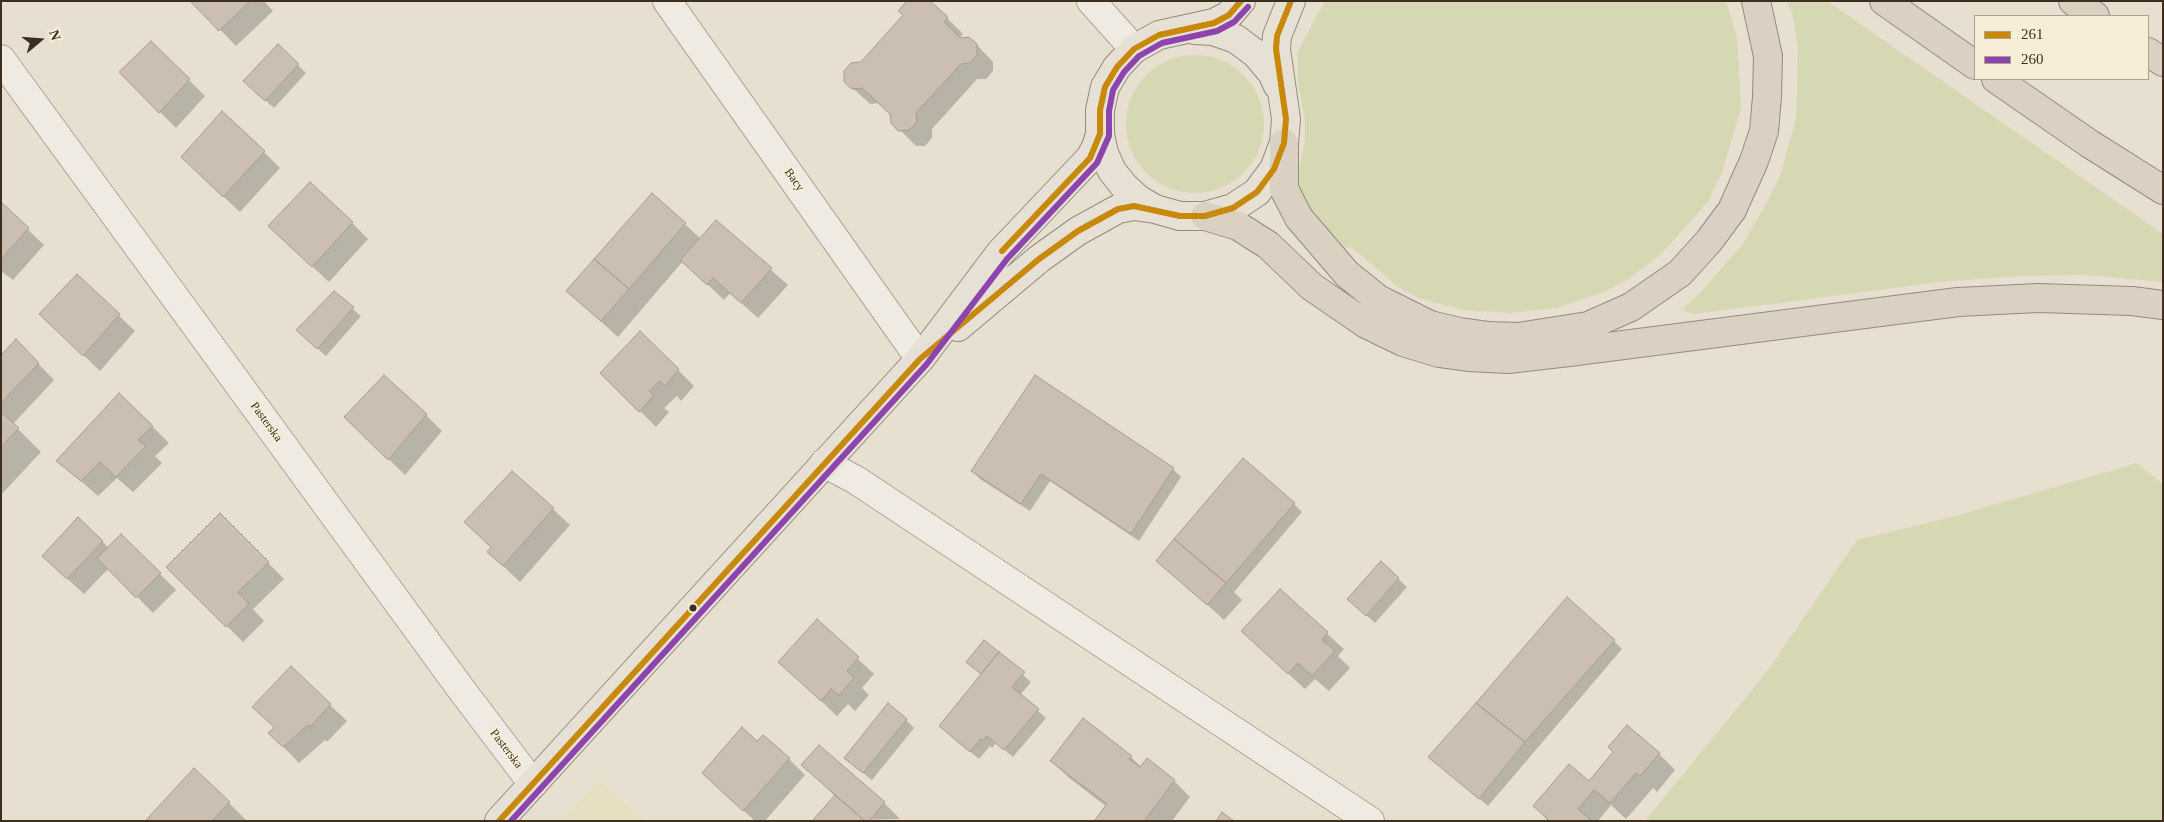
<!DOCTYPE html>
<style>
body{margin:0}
#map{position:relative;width:2164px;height:822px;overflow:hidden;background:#e7e0d1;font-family:"Times New Roman",serif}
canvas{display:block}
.frame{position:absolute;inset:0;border:2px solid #3d2e20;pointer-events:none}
.legend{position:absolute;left:1974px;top:15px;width:175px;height:65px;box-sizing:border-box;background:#f7eed8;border:1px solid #ada18e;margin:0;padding:6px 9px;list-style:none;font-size:15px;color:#3d2e20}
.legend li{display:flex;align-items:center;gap:10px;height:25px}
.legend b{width:25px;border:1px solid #ada18e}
.north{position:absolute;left:15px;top:15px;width:50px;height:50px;-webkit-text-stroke:4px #f7eed8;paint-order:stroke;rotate:72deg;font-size:14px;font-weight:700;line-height:20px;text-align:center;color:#3d2e20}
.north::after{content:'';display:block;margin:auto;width:18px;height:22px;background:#3d2e20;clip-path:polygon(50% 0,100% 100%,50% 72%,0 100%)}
</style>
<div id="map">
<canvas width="2164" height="822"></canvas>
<div class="frame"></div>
<ul class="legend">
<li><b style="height:6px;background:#c88808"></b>261</li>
<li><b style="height:6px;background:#8e44ad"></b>260</li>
</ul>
<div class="north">N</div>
</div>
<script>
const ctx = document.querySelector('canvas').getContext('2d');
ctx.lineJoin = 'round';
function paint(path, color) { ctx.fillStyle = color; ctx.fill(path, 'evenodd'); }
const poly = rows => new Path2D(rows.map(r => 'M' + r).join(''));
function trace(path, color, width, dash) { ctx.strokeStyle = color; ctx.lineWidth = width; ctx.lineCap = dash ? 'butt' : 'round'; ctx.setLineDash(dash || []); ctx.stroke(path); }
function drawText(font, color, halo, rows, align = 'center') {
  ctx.font = font + ' "Times New Roman",serif'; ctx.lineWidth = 4; ctx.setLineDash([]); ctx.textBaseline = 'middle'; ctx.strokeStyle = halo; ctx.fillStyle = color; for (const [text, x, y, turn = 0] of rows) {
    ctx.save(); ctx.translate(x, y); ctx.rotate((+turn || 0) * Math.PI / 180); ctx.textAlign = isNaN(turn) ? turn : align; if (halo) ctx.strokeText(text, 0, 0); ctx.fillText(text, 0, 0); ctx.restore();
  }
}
const farmland = poly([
 [599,779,645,821,560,821]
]);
const green = poly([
 [1325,1,1726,1,1737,38,1741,109,1722,172,1708,202,1660,255,1627,280,1604,292,1556,308,1510,313,1464,310,1418,298,1398,287,1351,247,1337,251,1315,221,1301,192,1297,179,1305,140,1305,120,1298,85,1298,51],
 [1787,1,1827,1,2163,234,2163,282,2085,275,2021,276,1940,282,1695,314,1681,310,1700,293,1742,245,1763,210,1780,176,1796,119,1798,52,1793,16],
 '1126 124a69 69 0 1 1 138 0a69 69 0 1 1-138 0Z',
 [2137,463,2163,485,2163,821,1645,821,1766,673,1857,540,1959,515]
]);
const shadow = poly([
 [192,1,264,1,273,11,236,46],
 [947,18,963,34,959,39,977,45,993,62,993,71,986,79,977,79,932,129,932,138,925,146,916,146,892,122,891,115,879,103,870,104,845,81,861,63],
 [151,42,205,96,176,128,120,72],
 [278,46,306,73,274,108,253,89],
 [264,152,280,168,240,212,198,173],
 [652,194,701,239,716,222,788,285,758,318,730,293,724,300,683,261,618,337,567,291],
 [1,204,44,245,13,280,1,271],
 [352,223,368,239,329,282,286,242],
 [77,276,135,331,100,371,57,330],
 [334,293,361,316,326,356,306,338],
 [640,332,694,386,681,401,677,396,664,408,669,412,656,427,602,373],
 [16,341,54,380,13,424,41,452,1,495,1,357],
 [119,394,169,443,155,456,162,463,133,492,117,478,98,496,58,461],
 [426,415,442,431,405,475,362,433],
 [1173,469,1181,477,1139,541,1050,481,1030,511,980,479,972,470],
 [513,472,570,525,520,582,488,552,492,548],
 [1294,504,1302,512,1234,592,1242,600,1224,620,1158,560],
 [220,515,284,579,253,609,264,621,243,642,168,567],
 [121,535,176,590,153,613,109,568,84,594,60,572,102,541,109,548],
 [1381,563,1407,587,1375,623,1357,607],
 [1280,591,1344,649,1338,656,1350,668,1329,691,1315,679,1305,689,1259,647],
 [817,621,874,674,862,688,869,695,855,711,848,704,837,716,780,662],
 [1614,641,1622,649,1488,806,1430,757],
 [984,642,1031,682,1020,695,1046,718,1013,757,996,743,992,748,990,746,979,759,949,734,982,675,976,670],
 [291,668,347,721,327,742,325,740,299,763,270,733,275,727],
 [906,720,914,728,872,780,854,766],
 [757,743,789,759,805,775,765,821,755,821,720,789],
 [1659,754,1675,770,1657,792,1653,788,1626,819,1611,805,1598,821,1548,821,1535,806],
 [1131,757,1141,767,1174,781,1190,797,1172,821,1096,821,1107,807,1068,777,1052,761],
 [803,765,884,803,900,819,814,821,835,796],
 [194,770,229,803,247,821,146,821]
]);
const building = poly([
 [190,1,250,1,219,31,190,1],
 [907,1,930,1,948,17,944,22,960,38,969,37,977,44,977,55,970,63,961,64,916,113,917,122,909,130,898,131,891,123,890,114,862,88,852,89,844,82,844,71,851,63,861,62,903,15,898,11,907,1],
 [151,41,190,79,159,113,119,72,151,41],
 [278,44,299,64,265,101,243,81,278,44],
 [222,111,265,151,223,197,181,157,222,111],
 [310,182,353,222,312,267,268,226,310,182],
 [652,193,686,223,629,289,594,259,652,193],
 [1,202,29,228,1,259,1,202],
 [716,220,772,268,741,303,713,278,707,285,680,260,716,220],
 [594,259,629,289,601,321,566,291,594,259],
 [77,274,120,314,83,356,39,314,77,274],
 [334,291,354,307,317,349,296,330,334,291],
 [640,331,679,369,665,386,660,381,649,391,654,395,639,412,600,373,640,331],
 [16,339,39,363,1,403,1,355,16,339],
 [384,375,427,414,388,460,344,417,384,375],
 [1035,375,1174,468,1131,534,1041,474,1021,504,971,471,1035,375],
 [119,393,153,426,138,440,146,446,116,477,100,462,81,481,56,461,119,393],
 [1,412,19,428,1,447,1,412],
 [1243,458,1295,503,1226,583,1174,539,1243,458],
 [512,471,554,508,503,566,487,552,491,547,464,522,512,471],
 [220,513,269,562,238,592,249,604,226,627,166,567,220,513],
 [78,517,103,541,67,579,42,556,78,517],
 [121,534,161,573,136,598,97,558,121,534],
 [1174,539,1226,583,1207,605,1156,561,1174,539],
 [1381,561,1399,578,1366,616,1347,599,1381,561],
 [1280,589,1328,632,1322,640,1335,651,1312,676,1298,663,1288,674,1241,631,1280,589],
 [1567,597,1615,640,1525,742,1476,703,1567,597],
 [817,619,859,657,847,671,854,678,839,695,831,689,821,701,778,662,817,619],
 [984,640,999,652,981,674,966,662,984,640],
 [999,652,1025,672,1012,687,1039,709,1004,750,987,736,983,741,981,739,970,752,939,726,999,652],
 [291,666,331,704,310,727,308,725,283,747,268,733,274,727,252,707,291,666],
 [888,703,907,719,863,773,844,758,888,703],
 [1476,703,1525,742,1479,799,1428,757,1476,703],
 [1083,718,1132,756,1129,759,1140,767,1147,758,1175,780,1144,821,1094,821,1107,804,1050,761,1083,718],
 [1627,725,1660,753,1640,776,1636,773,1610,803,1594,790,1578,809,1592,821,1546,821,1548,819,1533,806,1569,764,1589,781,1613,752,1608,747,1627,725],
 [742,727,757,741,763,735,790,758,743,811,702,773,742,727],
 [819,745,885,802,869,821,865,821,801,765,819,745],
 [194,768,230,802,212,821,145,821,194,768],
 [835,795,865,821,812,821,835,795],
 [1222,812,1234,821,1216,821,1222,812]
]);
const minor = poly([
 [667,1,920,359],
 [1091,1,1134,49],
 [1,59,461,689,533,784],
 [824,463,856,480,1370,821]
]);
const major = poly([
 [1194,30,1213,31,1236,39,1256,54,1272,73,1278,86],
 [1155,209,1138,199,1124,186,1112,171,1104,153,1100,134,1100,110,1105,87,1117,67,1134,49,1159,35,1214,23,1229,15,1241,1],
 [958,327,1039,259,1078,231,1118,209,1134,206,1155,209,1180,216,1205,216,1233,208,1257,192,1274,169,1284,143,1286,119,1276,49,1277,36,1291,1],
 [499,821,920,359,1000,253,1090,158,1096,147,1100,134]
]);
const highway = poly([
 [1884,1,1975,65],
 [2073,1,2095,16],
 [2148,52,2163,62],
 [1996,79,2090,144,2163,190],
 [1284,143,1284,189,1299,218,1347,274,1378,299,1430,325,1460,332,1489,336,1518,337,1588,326,1631,307,1680,273,1709,241,1732,210,1754,161,1764,131,1767,97,1768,56,1756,1],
 [1205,216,1238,226,1268,245,1312,287,1366,324,1403,342,1439,353,1468,357,1508,359,1569,352,1958,302,2038,298,2132,301,2163,305]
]);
const bus1 = poly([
 [1002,251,1090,158,1100,134,1100,110,1105,87,1117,67,1134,49,1159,35,1214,23,1229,15,1241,1],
 [499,821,920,359,1039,259,1078,231,1118,209,1134,206,1180,216,1205,216,1233,208,1257,192,1274,169,1284,143,1286,119,1276,49,1277,36,1291,1]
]);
const bus2 = poly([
 [511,821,926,365,1007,259,1097,163,1109,136,1109,111,1113,90,1124,72,1139,56,1162,43,1217,31,1234,22,1248,7]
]);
const markers = [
 [693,608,4.5,"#3d2e20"]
];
const streetNames = [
 ["Bacy",794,180,55],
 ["Pasterska",266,422,54],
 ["Pasterska",506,749,53]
];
paint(farmland, '#e6dfc2');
paint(green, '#d6d7b3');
paint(shadow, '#0003');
paint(building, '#cbbfb2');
trace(building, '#a89c90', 1);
trace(minor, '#ada599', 30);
trace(major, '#928b80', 30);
trace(highway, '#928b80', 30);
trace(minor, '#efebe3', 28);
trace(major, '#e6e1d4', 28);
trace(highway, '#dad1c2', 28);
trace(bus1, '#c88808', 6);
trace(bus2, '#8e44ad', 6);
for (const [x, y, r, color] of markers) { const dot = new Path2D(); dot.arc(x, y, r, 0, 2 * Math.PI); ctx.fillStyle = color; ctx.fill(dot); trace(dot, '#f7eed8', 2); }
drawText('12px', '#3d2e20', '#f7eed8', streetNames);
</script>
